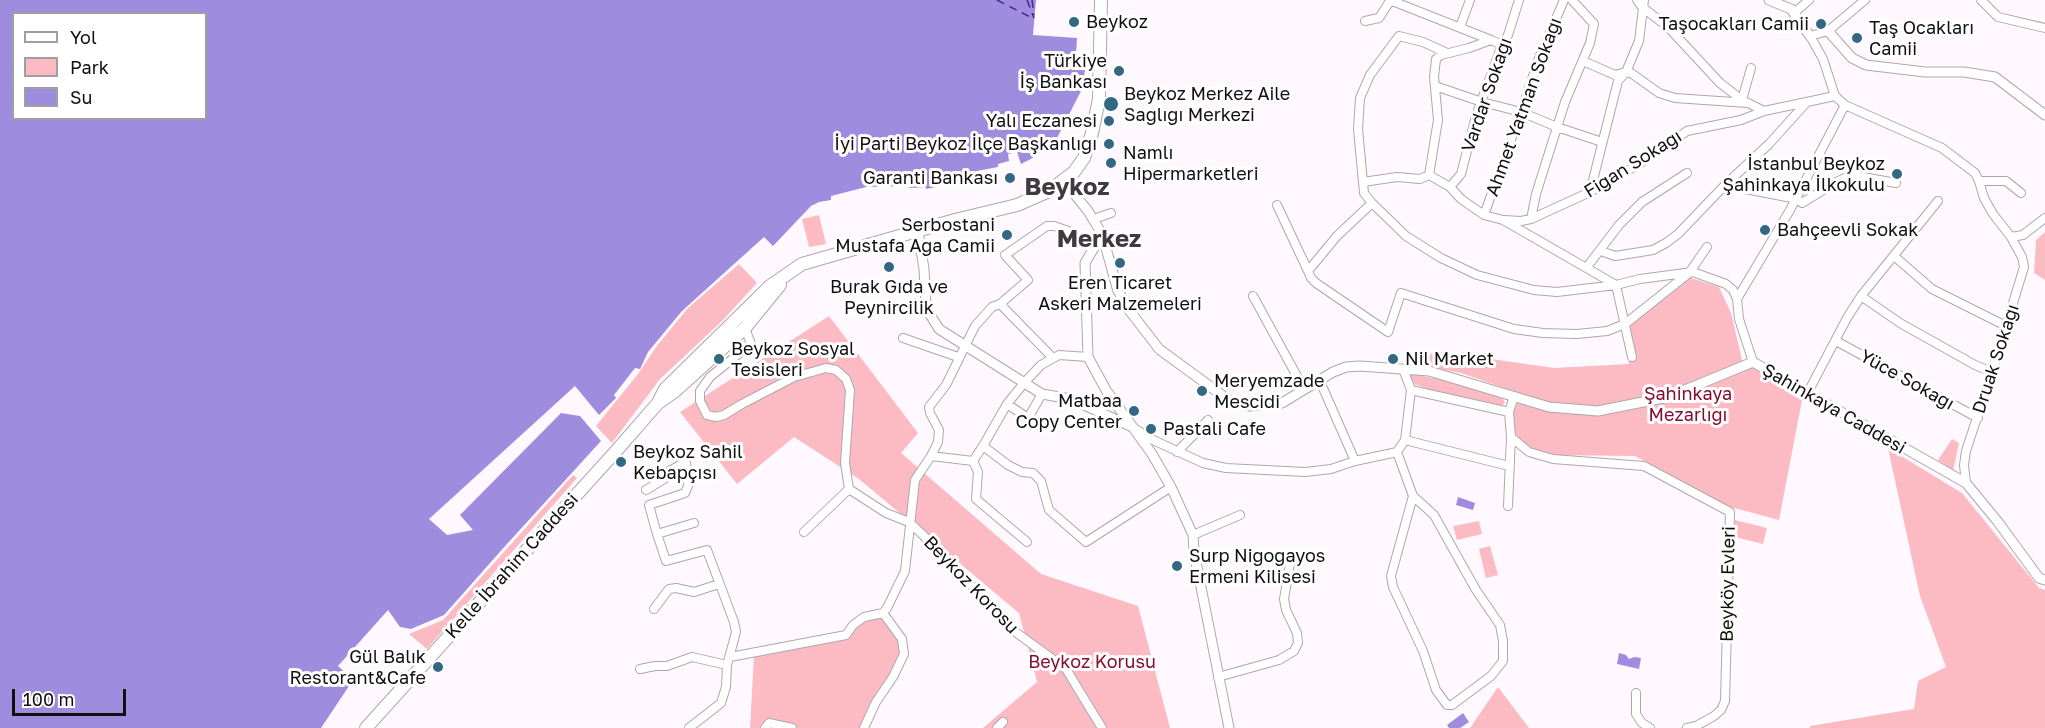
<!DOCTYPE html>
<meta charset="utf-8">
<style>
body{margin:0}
#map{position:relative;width:2045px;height:728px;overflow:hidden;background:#fff8fe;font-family:"Golos Text",sans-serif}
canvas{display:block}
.legend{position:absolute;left:12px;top:12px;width:195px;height:108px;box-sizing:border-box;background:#fff;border:2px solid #a09fa0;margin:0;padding:8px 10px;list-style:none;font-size:18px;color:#120f11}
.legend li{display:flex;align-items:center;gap:12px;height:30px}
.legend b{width:30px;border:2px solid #a09fa0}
.scale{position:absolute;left:12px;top:689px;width:114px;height:27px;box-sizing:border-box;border:3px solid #120f11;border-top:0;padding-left:8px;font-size:18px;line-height:21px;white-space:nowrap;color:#120f11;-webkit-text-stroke:4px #fff;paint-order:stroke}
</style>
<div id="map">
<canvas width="2045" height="728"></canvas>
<ul class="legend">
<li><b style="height:8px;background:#fff"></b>Yol</li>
<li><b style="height:16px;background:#fcbbc2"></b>Park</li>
<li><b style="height:16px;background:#9e8cdf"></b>Su</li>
</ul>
<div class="scale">100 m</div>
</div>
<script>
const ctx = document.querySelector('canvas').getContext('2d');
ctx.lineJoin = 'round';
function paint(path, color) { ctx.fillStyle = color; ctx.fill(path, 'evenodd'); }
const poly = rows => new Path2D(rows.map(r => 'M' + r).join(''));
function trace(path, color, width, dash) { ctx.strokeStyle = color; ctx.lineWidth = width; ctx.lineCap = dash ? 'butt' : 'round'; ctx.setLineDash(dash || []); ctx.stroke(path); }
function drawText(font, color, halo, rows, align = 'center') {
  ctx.font = font + ' "Golos Text",sans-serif'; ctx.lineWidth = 6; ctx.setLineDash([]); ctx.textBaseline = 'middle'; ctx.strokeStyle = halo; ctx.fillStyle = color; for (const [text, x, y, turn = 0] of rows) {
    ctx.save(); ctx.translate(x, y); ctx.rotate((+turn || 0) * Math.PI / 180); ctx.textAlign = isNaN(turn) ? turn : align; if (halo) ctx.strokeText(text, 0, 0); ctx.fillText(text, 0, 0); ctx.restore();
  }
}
const green = poly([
 [819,215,826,244,809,247,802,219],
 [2045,232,2045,280,2034,273,2036,240],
 [739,264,757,283,722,321,660,379,612,443,596,426,638,374,656,347,688,308],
 [1688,277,1719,287,1731,313,1742,360,1802,400,1779,520,1727,506,1635,456,1552,455,1530,451,1514,432,1513,412,1522,394,1461,373,1416,365,1435,351,1554,368,1629,364,1625,324],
 [829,316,918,433,901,453,1041,574,1138,606,1170,728,983,728,1037,682,1019,613,859,479,794,437,737,484,680,412],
 [1407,375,1418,375,1466,385,1503,399,1505,403,1501,406,1494,406,1447,396,1414,384],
 [1952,439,1959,443,1953,471,1938,460],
 [1888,448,1962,493,2039,588,2045,590,2045,728,1810,728,1810,726,1914,709,1918,681,1946,667,1920,596],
 [573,475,577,478,427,649,409,634,443,620],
 [1735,520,1767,528,1763,544,1731,536],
 [1479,521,1482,534,1457,540,1453,526],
 [1490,546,1498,575,1486,578,1479,549],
 [882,615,902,640,903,654,863,728,797,728,769,722,763,728,750,728,754,655,847,636,864,618],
 [1498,687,1529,728,1470,728]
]);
const water = poly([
 [0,0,1036,0,1033,35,1077,38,1075,70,1085,70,1083,81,1069,79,1069,82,1081,84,1083,87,1055,142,1050,142,1037,155,1029,160,1021,164,1017,152,1008,154,1009,161,998,164,998,167,961,174,962,179,936,187,926,189,926,187,910,188,909,186,866,187,831,196,831,200,819,202,811,206,773,246,764,237,682,311,648,352,640,369,635,368,614,395,616,398,599,415,575,386,429,519,447,535,473,530,460,515,561,413,580,416,601,441,506,545,444,615,411,629,400,627,388,610,338,666,353,680,321,728,0,728],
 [14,14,206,14,206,118,14,118],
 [1458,497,1475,503,1473,510,1456,505],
 [1619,653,1626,655,1629,659,1634,657,1641,658,1639,669,1617,664],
 [1463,713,1469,722,1460,728,1449,728,1447,725]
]);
const ferry = poly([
 [997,0,1034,19],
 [1027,0,1034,18],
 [1032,0,1034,15]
]);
const minor = poly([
 [1390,0,1491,40],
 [1637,0,1642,7,1668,27,1720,83,1742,100,1764,111],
 [1865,0,1828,31,1810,36,1823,59,1835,96,1845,105,1942,148,1975,173,1979,181,1984,198,1993,214,2011,237,2022,257,2024,267,1992,372,1966,451,1964,465,1966,483],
 [1981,0,1998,17,2045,28],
 [1794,13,1809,0],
 [1365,21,1379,18,1390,1],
 [1460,27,1470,0],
 [1502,45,1491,40,1469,48,1441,55,1436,59,1434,77,1438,120,1429,175,1450,187,1461,199,1484,215,1503,220,1616,285,1640,279,1693,272,1726,284,1733,290,1737,299],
 [1447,53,1423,42,1399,36,1370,75,1360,98,1358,129,1364,193,1372,203,1406,236,1441,258,1477,275,1534,290,1557,292,1616,285,1632,357],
 [1583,61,1615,75,1626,72,1631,73,1659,93,1675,98,1748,103],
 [1435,86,1482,102,1521,112,1557,127,1602,142],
 [1742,100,1751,68],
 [1979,181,2006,181,2021,193],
 [1363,182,1397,177,1420,179,1429,175],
 [1725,185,1797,199,1802,203,1836,182,1852,175,1896,183],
 [1450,187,1461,174,1476,116,1502,45,1508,35,1519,0],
 [1590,192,1618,81,1626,72,1639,41,1644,0],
 [1372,203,1337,236,1308,271,1311,278,1316,283,1388,332,1401,293,1514,329,1543,333,1577,334,1607,331,1625,324,1689,273,1707,247],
 [1277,205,1308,271],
 [1484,215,1521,112,1539,58,1564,0],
 [1094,219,1111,213],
 [1531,219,1536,194,1565,102,1590,43,1594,24,1572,0],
 [1504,220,1521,221,1531,219,1590,192,1641,163,1687,131,1741,120,1764,111,1835,96],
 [2011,237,2023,235,2045,218],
 [1601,251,1615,256,1653,250,1666,243,1678,234,1725,185,1769,144,1806,103],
 [1894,256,1932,289,2006,326],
 [1587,267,1619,225,1642,202,1687,173],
 [1253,296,1304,389],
 [1861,296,1900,323,1975,365,1992,372],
 [1000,304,1053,358],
 [745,328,751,344,710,377,700,391,700,401,707,415,716,417,724,415,742,404,794,377,826,368,836,370,846,379,850,390,845,463,849,489],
 [903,338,958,357],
 [1836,341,1978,418],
 [1753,362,1739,319,1737,299,1790,210,1845,105],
 [1319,379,1355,461],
 [1411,390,1509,412],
 [1807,394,1847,318,1861,296,1938,201],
 [1007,404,1028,418,1042,394],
 [1137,430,1153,440,1203,463,1226,468,1305,472,1331,469,1355,461,1397,452],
 [1511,437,1529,452,1553,459,1644,466,1730,512,1725,701,1721,710,1714,716,1696,726,1687,728],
 [1405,440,1509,466],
 [983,446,1008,465,1022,472,1033,473,1041,481,1049,510,1086,542,1171,487],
 [1177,452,1208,420],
 [1397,452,1413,496,1391,576,1393,587,1423,651,1436,690,1447,705,1452,705,1491,676,1503,661,1503,641,1500,625,1476,590,1434,515,1413,496],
 [1397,452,1405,440,1411,390,1403,369],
 [931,456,973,461,983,446,1007,404,1024,383,1041,365,1059,355,1088,357],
 [973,461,978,472,976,499,1027,542],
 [849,489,886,513,909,522,942,553,1010,628,1066,669,1102,728],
 [646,490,664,479,662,475,686,462,688,486,685,493,649,505,657,534,666,561,707,550,734,622,736,632,727,665,726,687,721,703,689,728],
 [1508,506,1511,437,1509,412,1514,396],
 [804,532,849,489],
 [657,534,694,523],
 [1193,535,1240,515],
 [654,609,669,589,676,588,694,592,719,584],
 [730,657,846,635,853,625,864,617,883,613,887,608,905,571,915,480,931,456,938,442,939,430,930,413,929,407,946,385,975,326,992,307,1000,304,1028,280,1005,255,1047,226,1054,226,1074,233],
 [640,669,655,666,667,666,692,657,727,665],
 [1218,677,1279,660,1294,651,1298,643,1297,633,1286,610,1284,599,1290,564],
 [1636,693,1636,714,1642,723,1650,728],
 [765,728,769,723,792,728],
 [864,728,876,702,893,677,904,654,902,639,883,613],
 [997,728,1003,722]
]);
const tertiary = poly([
 [1769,0,1791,9,1810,36],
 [1828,31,1852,58,1866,65,1925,72,1964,72,1995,77,2045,115],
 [1064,181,1088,211,1102,234,1118,291,1129,310,1159,349,1230,401,1250,406,1282,403,1333,372,1346,367,1360,366,1429,371,1549,407,1598,411,1668,397,1753,362,1966,483,1998,522,2039,578,2045,580],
 [918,231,924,269,926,308,939,329,1042,394,1071,399,1130,426],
 [1102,234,1085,263,1088,357,1106,390,1152,454,1171,487,1193,535,1194,552,1229,728]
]);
const primary = poly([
 [658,403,665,389,770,286,802,264,955,220,1017,205,1049,191,1074,172,1084,158,1092,133,1099,99,1101,0],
 [366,728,617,450,658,403,674,392,745,328,780,285]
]);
const markers = [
 [1074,22,6,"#336884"],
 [1821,24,6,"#336884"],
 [1857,38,6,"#336884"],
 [1119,71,6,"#336884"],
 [1111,104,8,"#336884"],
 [1109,121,6,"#336884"],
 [1109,144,6,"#336884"],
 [1111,163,6,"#336884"],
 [1897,174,6,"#336884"],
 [1010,178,6,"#336884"],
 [1765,230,6,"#336884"],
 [1007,235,6,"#336884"],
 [1120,263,6,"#336884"],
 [889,267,6,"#336884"],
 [719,359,6,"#336884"],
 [1393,359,6,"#336884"],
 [1202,391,6,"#336884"],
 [1134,411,6,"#336884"],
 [1151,429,6,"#336884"],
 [621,462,6,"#336884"],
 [1177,566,6,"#336884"],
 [438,667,6,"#336884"]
];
const poiNames = [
 ["Beykoz",1086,22],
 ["Taşocakları Camii",1809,24,"right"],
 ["Taş Ocakları",1869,28],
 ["Camii",1869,49],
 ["Türkiye",1107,61,"right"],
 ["İş Bankası",1107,82,"right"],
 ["Beykoz Merkez Aile",1124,94],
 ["Sağlığı Merkezi",1124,115],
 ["Yalı Eczanesi",1097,121,"right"],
 ["İyi Parti Beykoz İlçe Başkanlığı",1097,144,"right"],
 ["Namlı",1123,153],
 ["Hipermarketleri",1123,174],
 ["İstanbul Beykoz",1885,164,"right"],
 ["Şahinkaya İlkokulu",1885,185,"right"],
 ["Garanti Bankası",998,178,"right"],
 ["Serbostani",995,225,"right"],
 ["Mustafa Ağa Camii",995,246,"right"],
 ["Bahçeevli Sokak",1777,230],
 ["Eren Ticaret",1120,283,"center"],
 ["Askeri Malzemeleri",1120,304,"center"],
 ["Burak Gıda ve",889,287,"center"],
 ["Peynircilik",889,308,"center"],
 ["Beykoz Sosyal",731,349],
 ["Tesisleri",731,370],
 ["Nil Market",1405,359],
 ["Meryemzade",1214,381],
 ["Mescidi",1214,402],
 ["Matbaa",1122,401,"right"],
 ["Copy Center",1122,422,"right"],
 ["Pastali Cafe",1163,429],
 ["Beykoz Sahil",633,452],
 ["Kebapçısı",633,473],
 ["Surp Nigoğayos",1189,556],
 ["Ermeni Kilisesi",1189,577],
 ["Gül Balık",426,657,"right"],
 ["Restorant&Cafe",426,678,"right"]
];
const streetNames = [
 ["Vardar Sokağı",1487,95,-71],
 ["Ahmet Yatman Sokağı",1524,107,-70],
 ["Figan Sokağı",1633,164,-32],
 ["Druak Sokağı",1996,359,-72],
 ["Yüce Sokağı",1907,380,29],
 ["Şahinkaya Caddesi",1834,409,30],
 ["Kelle İbrahim Caddesi",512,566,-48],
 ["Beyköy Evleri",1728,584,-89],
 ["Beykoz Korosu",971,585,46]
];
const parkNames = [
 ["Şahinkaya",1688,394],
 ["Mezarlığı",1688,415],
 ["Beykoz Korusu",1092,662]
];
const districtNames = [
 ["Beykoz",1067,187],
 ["Merkez",1099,239]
];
paint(green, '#fcbbc2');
paint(water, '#9e8cdf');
trace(ferry, '#462787', 1.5, [8, 6]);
trace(minor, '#afa6ad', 10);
trace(tertiary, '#afa6ad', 11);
trace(primary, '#afa6ad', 14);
trace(minor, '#fff', 8);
trace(tertiary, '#fff', 9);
trace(primary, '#fff', 12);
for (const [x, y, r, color] of markers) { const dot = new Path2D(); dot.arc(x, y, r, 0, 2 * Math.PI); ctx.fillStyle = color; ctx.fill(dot); trace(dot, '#fff', 2); }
drawText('18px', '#120f11', '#fff', poiNames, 'left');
drawText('18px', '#120f11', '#fff', streetNames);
drawText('18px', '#850d31', '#fff', parkNames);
drawText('bold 24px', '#40393f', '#fff', districtNames);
</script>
